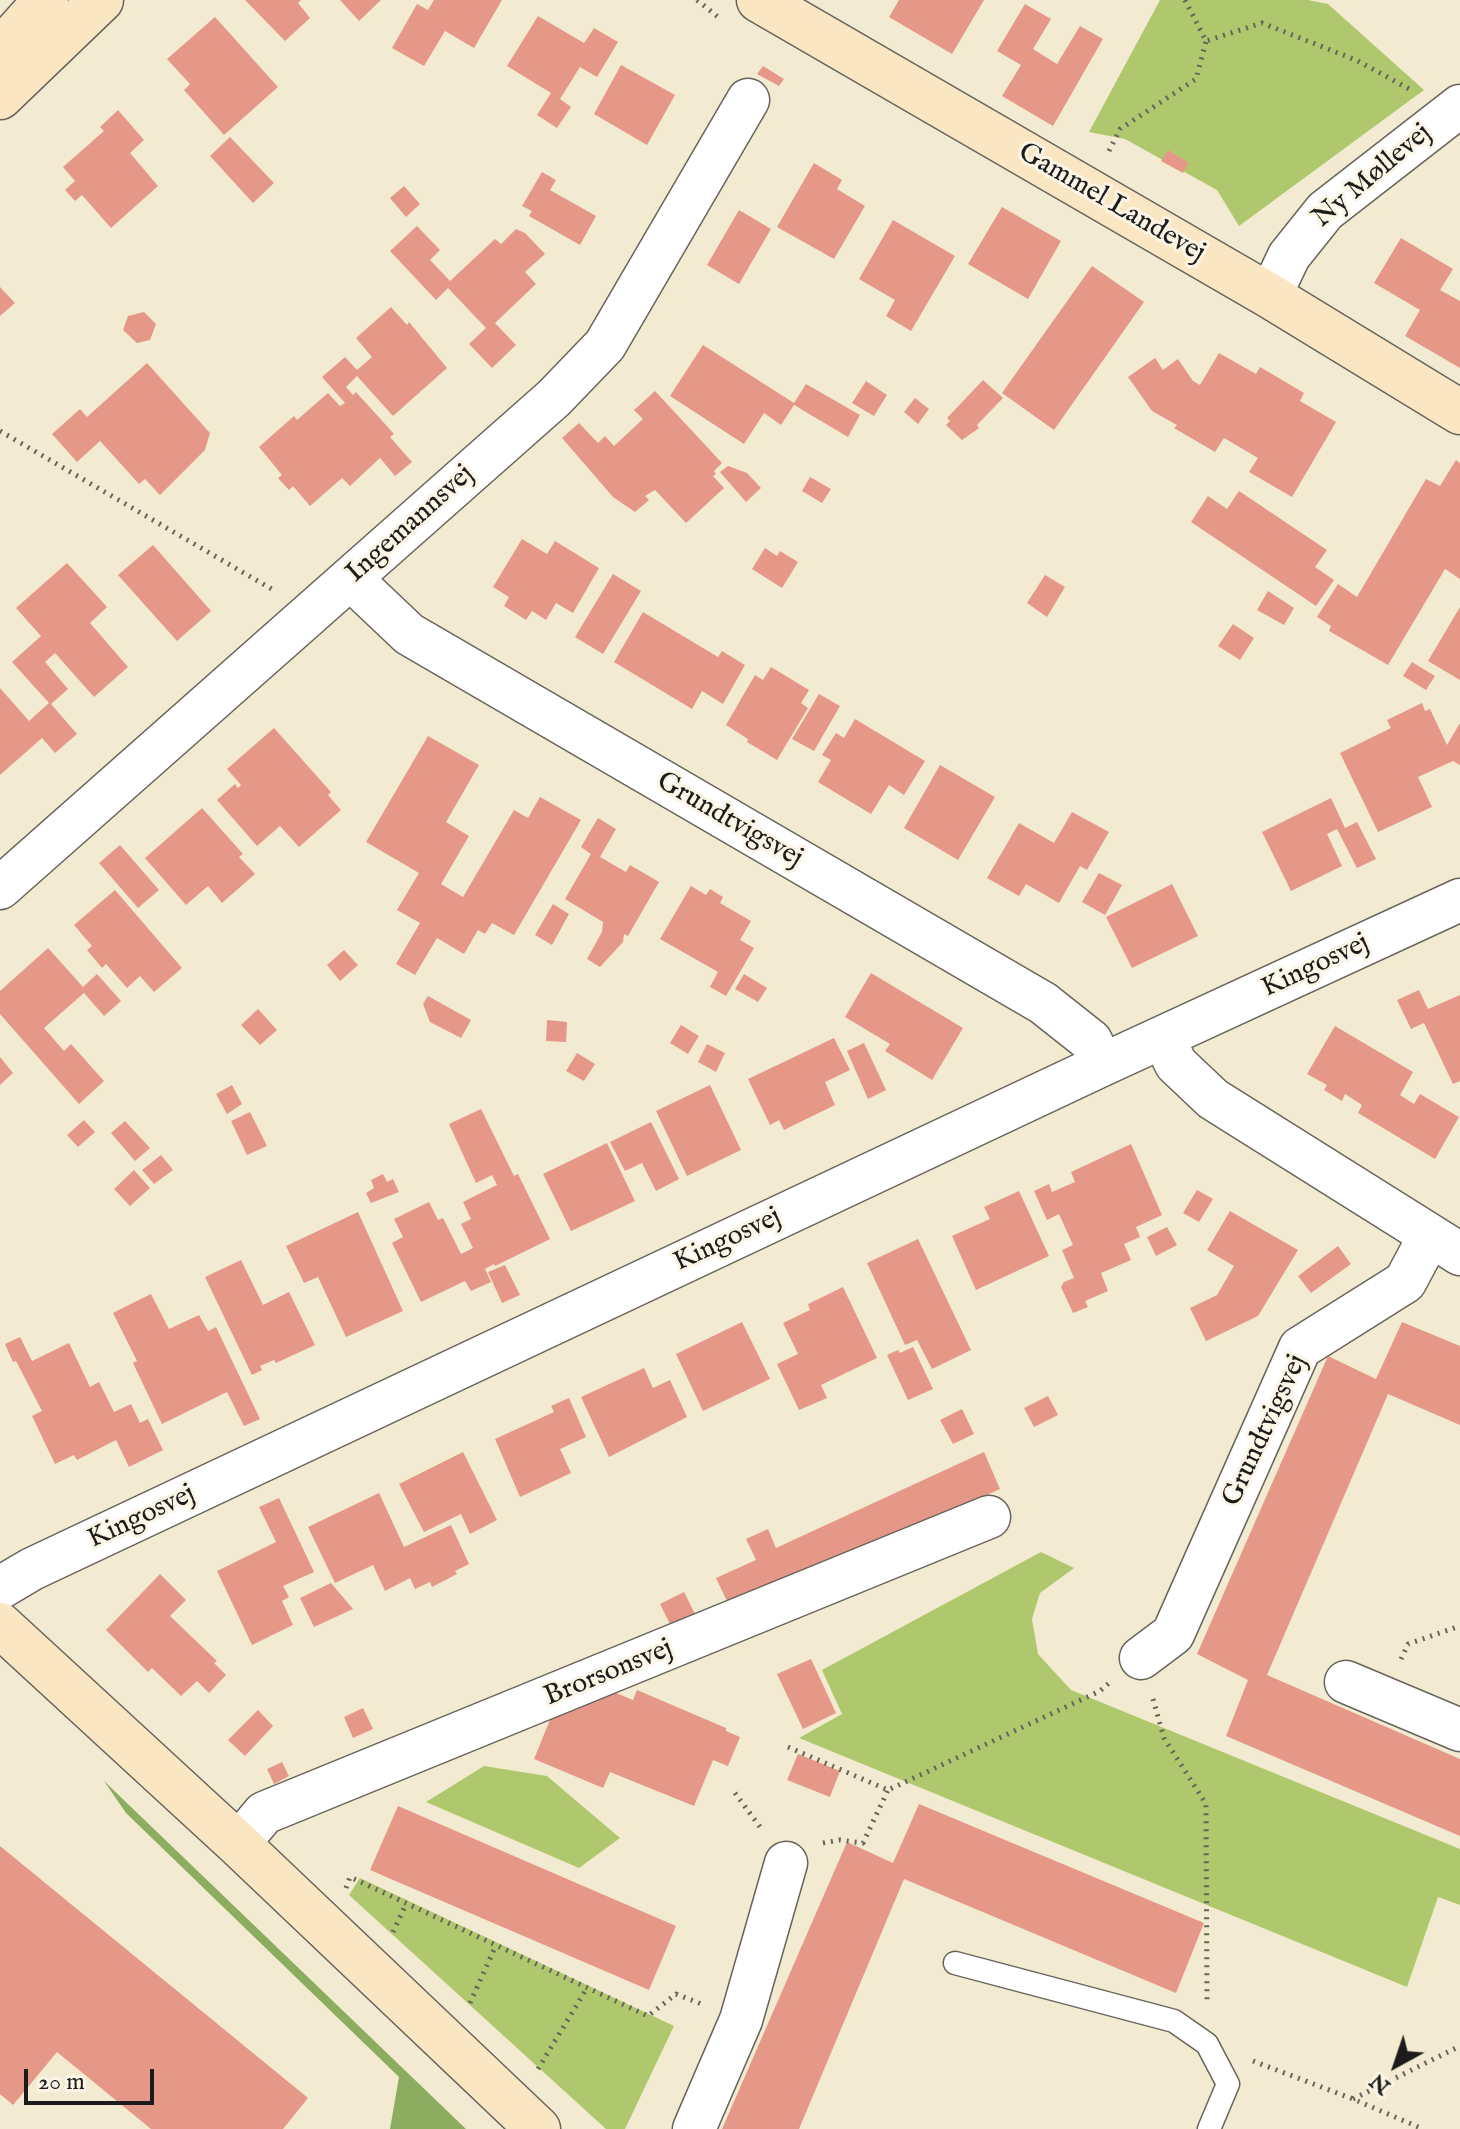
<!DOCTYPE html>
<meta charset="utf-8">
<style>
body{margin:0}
#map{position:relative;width:1460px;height:2129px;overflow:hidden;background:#f2ebd1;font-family:"IM FELL English",serif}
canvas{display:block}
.north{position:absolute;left:1356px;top:2025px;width:80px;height:80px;-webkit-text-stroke:6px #fcf5e5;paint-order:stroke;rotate:220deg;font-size:22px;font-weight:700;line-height:32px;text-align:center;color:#1c1c1c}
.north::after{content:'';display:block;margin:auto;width:28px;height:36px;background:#1c1c1c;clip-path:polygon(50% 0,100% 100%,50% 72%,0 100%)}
.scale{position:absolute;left:24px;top:2069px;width:130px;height:36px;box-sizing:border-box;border:4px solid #1c1c1c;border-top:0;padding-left:10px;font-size:24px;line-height:28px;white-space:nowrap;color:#1c1c1c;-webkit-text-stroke:6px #fcf5e5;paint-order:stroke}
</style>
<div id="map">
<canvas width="1460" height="2129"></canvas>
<div class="north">N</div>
<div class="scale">20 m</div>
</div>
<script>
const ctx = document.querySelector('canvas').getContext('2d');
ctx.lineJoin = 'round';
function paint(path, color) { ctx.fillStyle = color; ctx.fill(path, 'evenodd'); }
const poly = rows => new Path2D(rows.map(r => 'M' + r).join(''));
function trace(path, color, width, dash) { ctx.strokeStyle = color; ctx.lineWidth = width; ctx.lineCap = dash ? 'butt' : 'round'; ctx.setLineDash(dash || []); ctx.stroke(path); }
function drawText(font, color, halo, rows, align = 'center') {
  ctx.font = font + ' "IM FELL English",serif'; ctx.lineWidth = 6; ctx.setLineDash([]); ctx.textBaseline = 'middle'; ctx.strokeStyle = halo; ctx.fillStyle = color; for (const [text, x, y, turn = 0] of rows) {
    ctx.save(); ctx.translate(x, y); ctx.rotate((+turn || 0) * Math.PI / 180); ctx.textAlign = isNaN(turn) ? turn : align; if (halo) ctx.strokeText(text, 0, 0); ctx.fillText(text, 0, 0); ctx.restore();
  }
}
const green = poly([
 [1160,0,1308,0,1328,4,1424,90,1239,226,1217,190,1125,139,1089,132],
 [1041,1552,1074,1568,1040,1593,1032,1619,1038,1654,1071,1690,1460,1849,1460,1905,1438,1897,1407,1987,799,1738,842,1714,822,1670],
 [484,1766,547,1776,620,1838,579,1868,426,1802],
 [360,1878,674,2026,625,2129,606,2129,349,1895]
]);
const forest = poly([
 [104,1781,466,2129,390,2129,399,2077,126,1813]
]);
const building = poly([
 [245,0,301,0,298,3,310,18,285,41],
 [340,0,381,0,359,21],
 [434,0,502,0,474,48,445,31,424,66,392,48,417,4,428,10],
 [899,0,984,0,952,54,889,17],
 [1025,4,1051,19,1033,49,1057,64,1080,26,1103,39,1053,126,1002,96,1021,65,997,51],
 [538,16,584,43,594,28,618,42,597,77,580,67,560,99,571,107,557,128,537,115,551,93,507,66],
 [215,17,278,87,224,135,184,90,190,84,167,59],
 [621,65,675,95,647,145,594,114],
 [763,66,784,79,779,86,757,74],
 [118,110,144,140,130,153,158,186,111,228,82,195,75,201,65,190,75,181,63,167,104,131,100,127],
 [230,137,274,183,253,203,210,156],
 [1168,150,1189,163,1183,173,1161,161],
 [814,163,842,180,837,189,865,206,834,259,777,227],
 [542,172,556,180,550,190,596,216,580,245,529,216,532,211,522,206],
 [404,186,420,204,406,217,390,198],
 [1002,207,1061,241,1028,299,968,264],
 [739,210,771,229,739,284,707,265],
 [893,220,955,256,911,331,886,316,895,300,859,279],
 [417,226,440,250,430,260,450,281,495,239,501,244,516,229,525,233,545,254,525,272,536,284,495,323,516,345,492,368,469,344,486,328,448,288,436,300,390,251],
 [1401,238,1453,269,1440,290,1460,301,1460,368,1405,336,1420,310,1374,283],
 [1092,266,1144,302,1054,430,1002,393],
 [0,287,15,303,0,316],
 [391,307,407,325,409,322,447,368,393,416,357,376,346,387,353,395,356,392,394,434,390,437,412,462,395,476,380,458,350,486,342,478,310,506,293,486,289,490,278,478,282,475,259,447,294,416,297,420,328,393,340,406,345,403,322,377,345,357,357,370,372,357,356,338],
 [144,312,156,324,150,340,137,343,123,330,128,316],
 [703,345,794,403,806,384,860,415,848,437,794,405,781,425,764,413,744,444,670,396],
 [1219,353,1256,374,1260,367,1304,393,1300,401,1336,422,1292,497,1249,472,1258,458,1224,438,1215,452,1174,428,1177,425,1152,411,1128,377,1155,358,1163,370,1178,359,1193,381,1200,385],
 [147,363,210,433,205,450,160,495,145,479,139,484,100,441,77,462,52,434,80,409,87,417],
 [983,380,1003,398,977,425,979,428,962,440,946,425,950,421,947,418],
 [866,381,887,395,874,416,852,403],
 [655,391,722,463,714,471,716,474,713,476,724,488,686,523,655,490,645,496,649,500,635,512,613,497,562,438,579,423,598,443,605,436,614,446,643,419,634,410],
 [915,398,929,409,918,424,904,412],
 [1456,460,1460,463,1460,579,1445,569,1388,665,1329,631,1331,626,1317,617,1338,584,1357,597,1426,479,1440,486],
 [728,466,747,473,761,488,746,502,720,472],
 [810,477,831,489,822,503,802,491],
 [1239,491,1327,550,1315,567,1334,580,1316,606,1191,522,1208,496,1227,509],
 [522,539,547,554,555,541,599,568,573,613,556,603,546,620,532,611,526,620,504,606,509,597,493,587],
 [153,545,211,611,177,641,118,575],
 [765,548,777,556,780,551,798,562,782,588,752,569],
 [67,563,107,607,90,623,128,667,94,697,55,653,45,662,68,689,51,704,77,734,55,753,42,738,0,775,0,688,29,721,49,703,12,662,41,636,16,608],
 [613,574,641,591,603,654,575,637],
 [1045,575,1065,587,1047,617,1027,603],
 [1268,591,1294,608,1284,625,1257,610],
 [1460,607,1460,680,1428,661],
 [643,612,718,657,722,651,745,665,723,704,702,691,692,709,614,662],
 [1233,624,1254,638,1240,660,1218,646],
 [1412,662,1435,676,1426,690,1403,676],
 [771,667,809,690,801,703,808,708,777,760,747,742,748,739,726,725,755,675,763,680],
 [819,694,840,706,814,751,792,739],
 [1422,703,1425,711,1430,709,1447,745,1460,723,1460,765,1453,761,1418,777,1432,807,1378,832,1340,753,1391,728,1387,720],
 [855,719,925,761,904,795,889,785,871,814,818,782,831,760,822,755,836,733,844,738],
 [274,728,331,792,328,795,341,810,299,847,280,826,257,846,217,800,235,784,238,788,241,785,227,769],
 [428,736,479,765,446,822,469,836,441,884,463,897,514,810,528,818,540,797,581,820,514,935,492,923,485,934,478,930,464,954,437,938,415,975,396,964,420,923,397,910,419,873,366,842],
 [940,765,995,797,958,860,904,828],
 [1331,798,1345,828,1357,822,1376,859,1357,868,1337,829,1327,834,1342,866,1291,891,1262,832],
 [202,808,243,854,239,857,255,874,222,903,208,886,186,905,145,858],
 [1072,812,1109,832,1087,870,1080,866,1059,903,1026,884,1019,896,987,878,1019,823,1054,843],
 [598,818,616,829,600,857,626,872,630,865,659,882,628,936,624,934,623,942,600,967,587,959,602,932,603,922,565,899,591,854,581,847],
 [120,845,159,890,138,908,99,863],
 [1099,873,1122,885,1105,915,1082,902],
 [1172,884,1198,936,1132,968,1106,917],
 [691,886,706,895,710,889,723,897,720,903,751,921,740,940,754,948,726,996,710,987,718,972,660,939],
 [115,890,182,968,154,992,140,976,127,988,106,964,102,968,87,950,92,946,74,925],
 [553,904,569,914,552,945,535,935],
 [48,948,83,987,97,974,121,1001,104,1016,84,993,44,1028,64,1051,71,1044,104,1081,79,1104,0,1014,0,991],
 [344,950,358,965,340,981,327,965],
 [871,973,963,1028,932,1080,885,1051,890,1044,845,1017],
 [744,974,767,988,758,1002,735,989],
 [1419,990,1428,1009,1460,995,1460,1081,1453,1084,1424,1023,1411,1029,1397,1000],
 [428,996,471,1020,461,1038,430,1022,423,1004],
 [258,1009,277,1030,260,1045,241,1025],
 [547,1020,567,1022,566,1042,546,1041],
 [681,1025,699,1036,688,1054,670,1043],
 [1335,1026,1413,1072,1400,1095,1414,1104,1420,1094,1459,1117,1435,1159,1358,1113,1362,1105,1345,1094,1342,1101,1324,1090,1327,1085,1307,1074],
 [834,1038,850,1070,825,1082,835,1105,784,1130,779,1120,770,1125,748,1079],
 [864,1043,886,1090,868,1099,847,1051],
 [707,1044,725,1053,716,1072,698,1062],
 [577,1053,595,1064,584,1081,566,1071],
 [0,1057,13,1073,0,1085],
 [232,1085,242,1104,227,1114,216,1094],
 [710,1085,741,1150,687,1176,656,1111],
 [481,1109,514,1176,518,1174,550,1239,495,1266,494,1264,485,1269,491,1282,471,1291,465,1281,421,1302,392,1243,403,1237,394,1219,429,1202,438,1220,443,1218,461,1254,473,1248,461,1224,471,1219,463,1202,497,1185,492,1175,476,1183,449,1124],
 [250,1112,267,1146,247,1155,231,1121],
 [84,1120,95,1132,78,1147,67,1135],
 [125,1121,150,1148,135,1161,111,1133],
 [651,1122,679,1179,656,1191,642,1163,625,1171,610,1142],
 [607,1143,635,1201,571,1231,543,1174],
 [1131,1144,1162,1215,1136,1227,1140,1237,1124,1244,1131,1260,1101,1273,1108,1291,1085,1301,1088,1307,1073,1313,1061,1287,1064,1282,1074,1278,1062,1250,1073,1245,1059,1214,1047,1220,1034,1191,1049,1184,1052,1192,1075,1182,1071,1172],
 [161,1155,173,1170,154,1184,142,1170],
 [134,1170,150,1188,130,1206,114,1189],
 [383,1174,387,1182,393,1179,399,1192,371,1203,366,1193,374,1188,371,1180],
 [1197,1190,1213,1199,1199,1222,1183,1213],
 [1019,1191,1049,1256,976,1290,952,1236,990,1219,984,1207],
 [1230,1211,1298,1250,1258,1316,1206,1341,1190,1308,1217,1295,1234,1266,1207,1250],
 [358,1212,403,1311,346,1337,318,1277,304,1283,286,1246],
 [1167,1227,1177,1245,1156,1256,1147,1237],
 [918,1239,971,1350,932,1369,917,1340,905,1345,867,1263],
 [1338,1246,1351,1264,1311,1293,1298,1276],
 [241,1260,263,1305,289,1292,315,1345,276,1363,274,1360,260,1366,262,1370,252,1375,205,1277],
 [505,1265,520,1295,502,1303,488,1272],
 [843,1287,877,1358,821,1385,827,1398,799,1410,777,1364,798,1354,783,1323,810,1310,808,1304],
 [151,1294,169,1329,199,1315,208,1331,216,1327,260,1419,244,1426,227,1392,162,1424,133,1363,137,1361,113,1313],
 [742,1322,770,1379,703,1411,676,1354],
 [1402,1322,1460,1346,1460,1425,1388,1394,1267,1675,1460,1759,1460,1836,1226,1736,1248,1680,1197,1654,1328,1356,1376,1379],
 [20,1337,32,1361,69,1343,90,1387,99,1382,114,1412,131,1404,140,1423,148,1419,163,1450,129,1467,116,1440,77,1460,74,1455,55,1464,32,1416,42,1411,16,1361,13,1362,5,1344],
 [913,1347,933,1389,908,1400,887,1355,898,1350,900,1353],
 [644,1368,653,1388,670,1380,687,1417,609,1457,581,1397],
 [1048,1396,1058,1415,1034,1427,1024,1408],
 [569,1398,586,1437,560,1449,571,1473,520,1497,495,1439,554,1412,551,1406],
 [962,1409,974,1434,953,1444,940,1420],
 [463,1452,497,1520,470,1534,461,1514,424,1532,399,1484],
 [984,1452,1000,1489,732,1612,716,1578,756,1560,746,1539,768,1529,776,1548],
 [379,1493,404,1547,451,1525,469,1564,455,1571,457,1574,432,1587,430,1582,415,1589,410,1578,385,1591,373,1565,335,1583,308,1527],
 [279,1498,314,1572,283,1586,289,1597,282,1601,293,1625,252,1645,217,1571,276,1542,259,1507],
 [160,1574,186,1600,170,1616,217,1661,214,1663,226,1675,209,1693,197,1681,181,1696,152,1668,148,1672,106,1630],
 [331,1583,353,1609,314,1627,300,1598],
 [684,1592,696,1616,672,1628,660,1604],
 [811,1659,836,1713,803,1729,777,1674],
 [604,1688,633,1700,637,1690,726,1728,726,1731,740,1737,728,1766,713,1760,694,1806,610,1772,603,1788,534,1759,554,1710],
 [363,1708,373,1729,353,1738,344,1717],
 [258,1710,273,1726,245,1756,228,1740],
 [798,1754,840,1771,830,1797,787,1780],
 [282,1762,289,1776,274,1784,267,1769],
 [919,1804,1204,1923,1176,1993,904,1879,799,2129,722,2129,847,1842,893,1863],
 [398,1806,676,1926,649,1990,370,1870],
 [0,1846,308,2098,283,2129,151,2129,57,2052,13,2105,0,2094]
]);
const path = poly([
 [697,0,718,17],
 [1185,0,1206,41,1262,23,1356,60,1413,91],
 [1109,151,1120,129,1196,79,1206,41],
 [0,431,275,591],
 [1401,1659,1408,1644,1460,1626],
 [1153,1699,1164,1738,1206,1804,1207,2003],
 [788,1747,888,1790,1100,1691,1109,1683],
 [735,1793,763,1831],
 [823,1843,840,1840,863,1843,888,1790],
 [346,1888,350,1877,648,2016,676,1994,704,2005],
 [393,1932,406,1904],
 [470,2003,496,1945],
 [1253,2061,1353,2099,1423,2129],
 [538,2069,587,1988],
 [1353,2099,1460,2046]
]);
const lane = poly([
 [955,1963,1174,2021,1207,2044,1228,2084,1209,2129]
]);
const street = poly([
 [1270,296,1289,256,1325,211,1460,106],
 [351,579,409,634,1043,1003,1091,1041,1102,1065],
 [0,888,554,398,605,345,748,100],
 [1163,1038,1176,1064,1213,1099,1460,1254],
 [0,1588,32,1569,1102,1065,1460,900],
 [1141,1658,1173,1634,1300,1348,1405,1282,1429,1237],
 [1346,1682,1460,1730],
 [238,1844,264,1813,989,1517],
 [694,2129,741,2020,786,1863]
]);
const secondary = poly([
 [759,0,1270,296,1460,412],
 [0,51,46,0],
 [0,97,101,0],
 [0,1625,238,1844,538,2129]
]);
const streetNames = [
 ["Ny Møllevej",1373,177,-40],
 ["Gammel Landevej",1111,204,30],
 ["Ingemannsvej",411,525,-42],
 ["Grundtvigsvej",729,821,30],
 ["Kingosvej",1316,967,-25],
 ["Kingosvej",728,1241,-25],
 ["Grundtvigsvej",1266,1431,-65],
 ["Kingosvej",142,1518,-25],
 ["Brorsonsvej",609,1674,-22]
];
paint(green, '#b0c86d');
paint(forest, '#8cac60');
paint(building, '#e69888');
trace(lane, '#67645b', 25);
trace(street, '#67645b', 45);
trace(secondary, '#67645b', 47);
trace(path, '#67645b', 5, [2, 6]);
trace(lane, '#fff', 22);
trace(street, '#fff', 42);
trace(secondary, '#fbe6c4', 44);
drawText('28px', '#1c1c1c', '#fcf5e5', streetNames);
</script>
